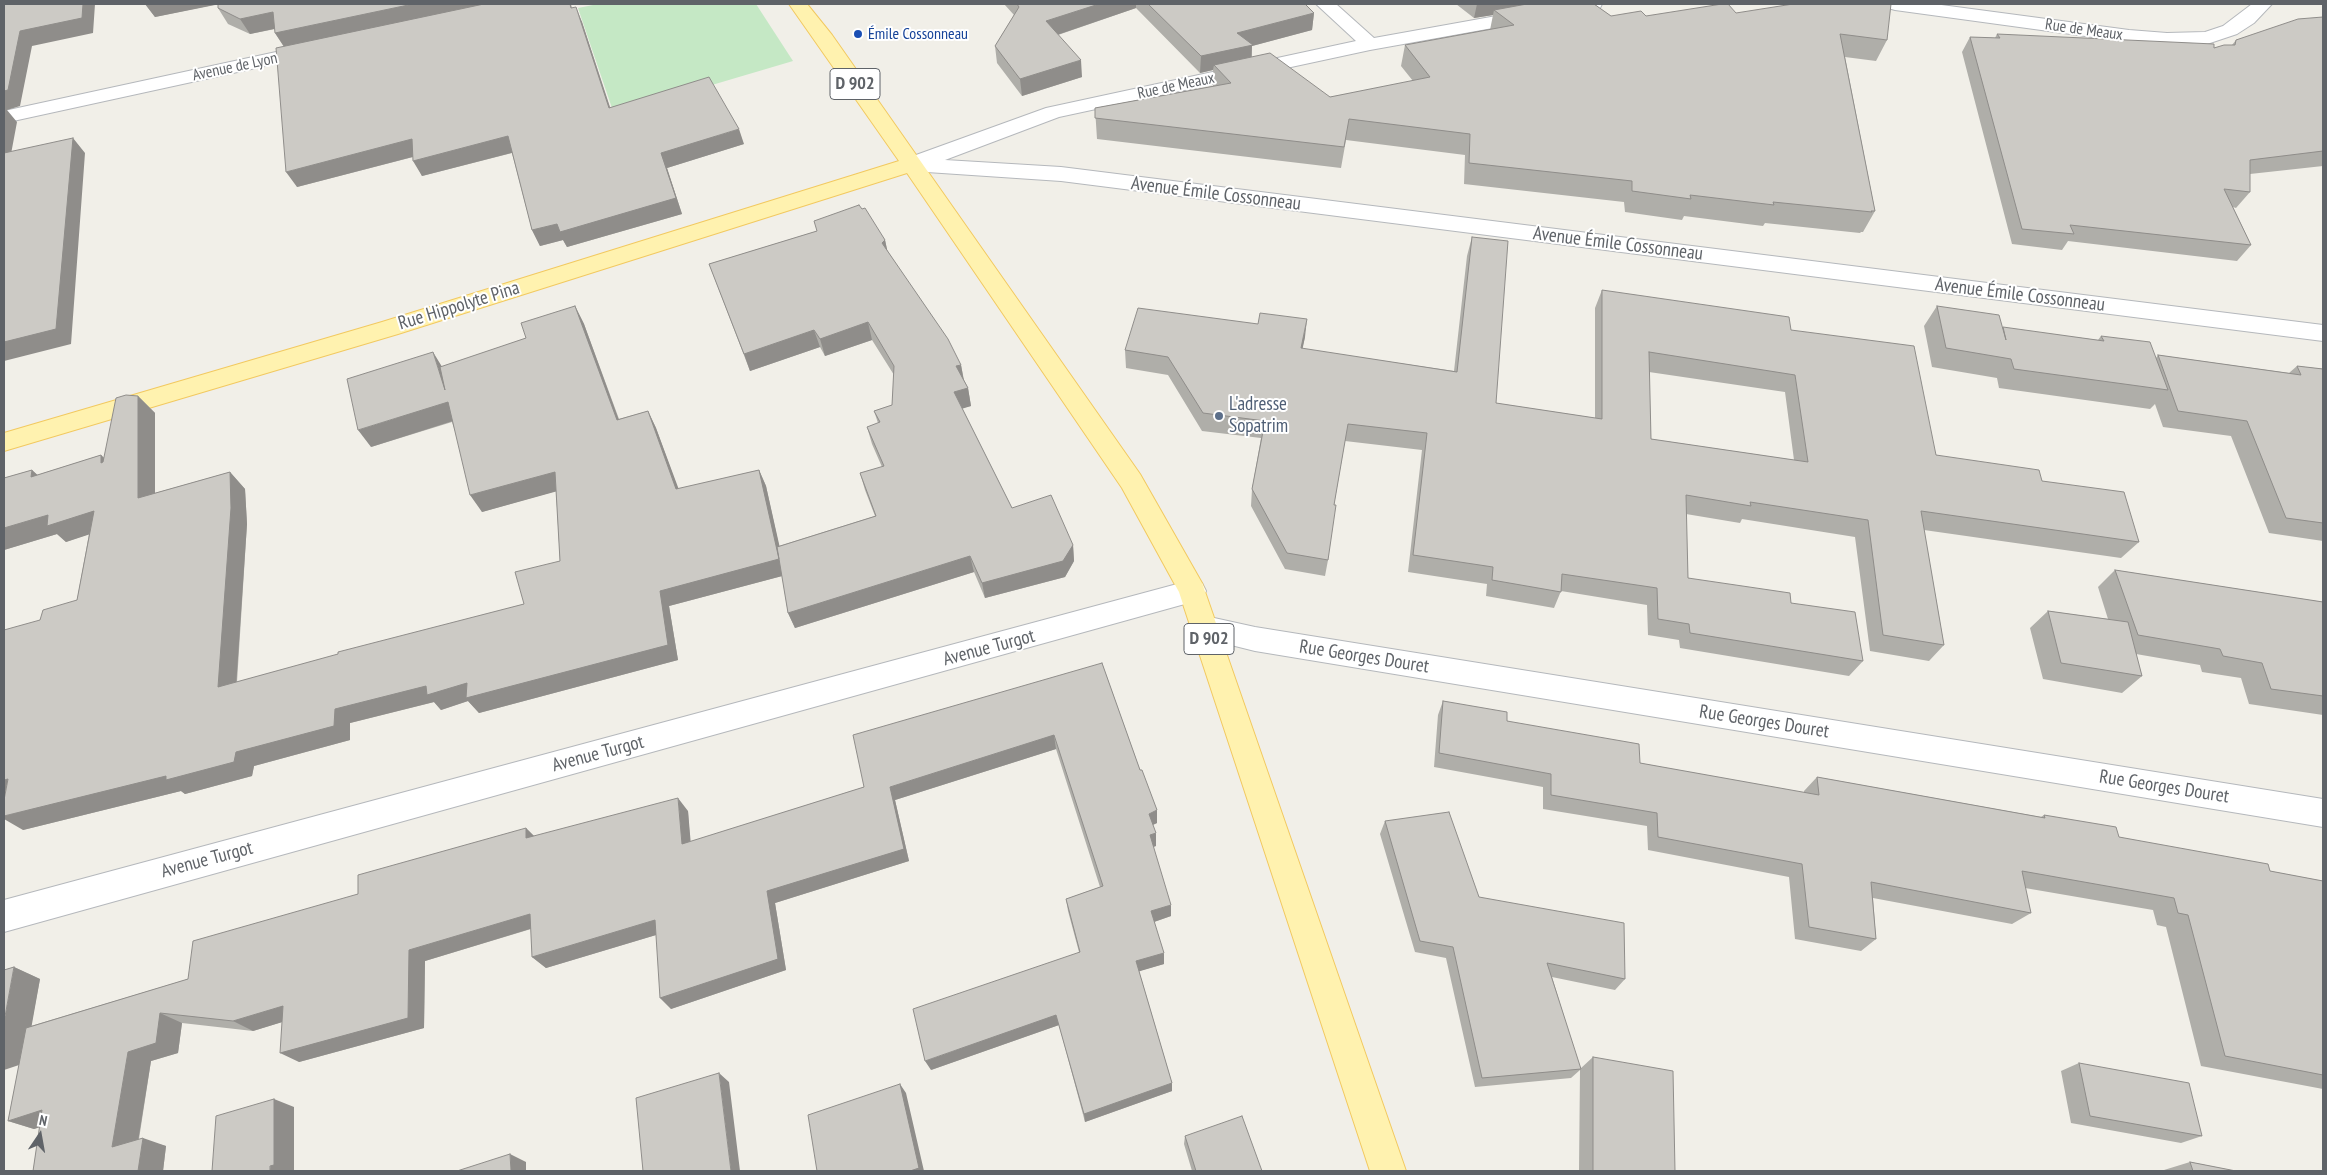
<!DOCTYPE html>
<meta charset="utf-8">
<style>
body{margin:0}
#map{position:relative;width:2327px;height:1175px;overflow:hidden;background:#f1efe8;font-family:"PT Sans Narrow",sans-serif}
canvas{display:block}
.frame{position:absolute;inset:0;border:5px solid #5f6368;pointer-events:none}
.north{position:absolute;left:15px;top:1110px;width:50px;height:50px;-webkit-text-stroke:4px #fff;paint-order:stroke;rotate:12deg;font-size:14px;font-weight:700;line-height:20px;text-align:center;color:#5f6368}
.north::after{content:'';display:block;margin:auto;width:18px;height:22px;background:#5f6368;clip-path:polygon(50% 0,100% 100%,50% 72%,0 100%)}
</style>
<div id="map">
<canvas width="2327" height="1175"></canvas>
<div class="frame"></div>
<div class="north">N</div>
</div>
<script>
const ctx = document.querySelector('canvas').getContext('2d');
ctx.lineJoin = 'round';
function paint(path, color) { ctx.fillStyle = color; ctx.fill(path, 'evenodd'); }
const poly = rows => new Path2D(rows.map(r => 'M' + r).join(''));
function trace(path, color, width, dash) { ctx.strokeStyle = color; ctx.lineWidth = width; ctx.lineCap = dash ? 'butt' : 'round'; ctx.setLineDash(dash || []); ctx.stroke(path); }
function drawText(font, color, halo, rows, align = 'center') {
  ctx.font = font + ' "PT Sans Narrow",sans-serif'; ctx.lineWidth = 4; ctx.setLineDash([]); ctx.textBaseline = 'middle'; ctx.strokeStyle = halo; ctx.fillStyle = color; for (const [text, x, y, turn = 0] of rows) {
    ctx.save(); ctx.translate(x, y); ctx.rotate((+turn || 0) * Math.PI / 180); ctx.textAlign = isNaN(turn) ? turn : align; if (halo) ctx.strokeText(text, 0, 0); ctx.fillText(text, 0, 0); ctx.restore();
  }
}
const green = poly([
 [598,4,756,4,793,61,614,114,578,8]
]);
const minor = poly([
 [1316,4,1336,4,1374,38,1563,4,1602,4,1600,8,1593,10,1370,50,1059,117,945,160,1061,167,2323,325,2323,341,1061,181,912,171,905,169,901,164,905,159,1046,108,1356,41,1316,4],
 [1886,4,1934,4,2129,30,2167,33,2205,32,2223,26,2252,4,2272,4,2254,23,2237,34,2207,44,2167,45,2129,42,1895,10,1888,8,1886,4],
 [313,44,320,46,323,50,320,54,4,123,4,111,313,44],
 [1192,580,1202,583,1206,591,1202,599,1192,602,4,932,4,900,1192,580],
 [1205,616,1255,627,2323,799,2323,827,1255,651,1195,636,1191,628,1195,620,1205,616]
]);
const major = poly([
 [789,4,807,4,832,35,1140,474,1202,583,1406,1171,1370,1171,1179,592,1122,488,907,173,398,334,4,451,4,433,382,322,899,161,789,4]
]);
const wall = poly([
 [145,4,571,4,572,8,582,22,610,107,744,144,667,168,682,214,567,247,563,240,540,246,532,230,512,153,422,176,413,157,297,187,284,47,275,33,275,29,250,34,228,24,218,8,218,4,155,17],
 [1004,4,1305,4,1314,13,1312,30,1252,46,1252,57,1330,97,1413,81,1401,66,1405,45,1490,30,1493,15,1474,18,1456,4,1594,4,1611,16,1646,16,1736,13,1887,40,1876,61,1845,57,1875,211,1863,232,1861,232,1860,233,1765,223,1763,226,1684,216,1682,220,1625,212,1624,202,1464,184,1465,155,1346,140,1341,168,1097,139,1095,108,1213,86,1213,70,1200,73,1136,8,1058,35,1082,77,1022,96,997,63,995,46,1014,15],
 [2323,17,2323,166,2250,174,2250,192,2236,208,2233,207,2251,245,2237,261,2068,241,2062,250,2012,244,1962,52,1970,37,1995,38,1997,34,2214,48,2232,45,2236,40],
 [862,209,885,240,887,250,961,365,964,380,968,388,971,406,962,408,1012,508,1073,545,1074,561,1065,577,985,598,974,572,795,628,788,613,782,576,669,606,678,660,479,713,468,701,441,710,434,702,350,723,350,740,254,766,252,776,185,794,181,791,23,830,40,620,77,600,89,534,66,542,57,534,4,550,4,478,32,470,37,475,101,455,104,458,138,396,155,413,155,493,230,472,245,489,247,524,237,682,524,604,560,561,556,491,482,512,452,422,371,447,442,367,526,338,575,306,584,324,619,419,648,411,656,428,678,489,759,470,766,486,779,546,875,516,865,490,860,473,882,467,872,444,867,427,878,423,874,411,892,405,894,375,872,340,825,356,820,347,750,371,709,264,817,231],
 [1472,237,1496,403,1595,418,1595,308,1602,290,1791,330,1936,455,2042,481,2139,542,2121,558,1924,530,1944,645,1929,661,1870,651,1855,537,1742,519,1740,523,1686,514,1688,578,1791,603,1863,661,1849,676,1680,648,1679,640,1648,635,1647,605,1561,591,1554,608,1486,596,1487,584,1408,572,1422,450,1345,441,1334,505,1328,560,1325,576,1285,569,1251,506,1252,489,1261,438,1202,431,1168,375,1126,368,1125,350,1305,337,1302,349,1454,371,1467,256],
 [1649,372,1785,392,1794,460,1651,439],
 [1937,306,2003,328,2098,340,2101,336,2156,358,2158,355,2289,373,2297,366,2323,369,2323,541,2269,533,2231,436,2163,427,2155,404,2150,409,1999,388,1997,378,1932,367,1924,326],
 [2115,570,2323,602,2323,715,2249,704,2241,678,2202,672,2200,665,2136,654,2142,676,2122,693,2043,679,2030,628,2048,611,2108,619,2098,587],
 [1102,663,1140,770,1157,810,1157,823,1153,825,1156,846,1153,847,1171,916,1154,922,1164,964,1139,971,1172,1083,1172,1091,1085,1122,1059,1025,931,1070,1079,952,1068,911,1066,899,1100,887,1056,749,895,800,909,861,775,903,786,970,671,1009,656,935,546,968,532,957,531,929,425,961,424,1028,299,1062,282,1022,253,1031,182,1023,178,1053,151,1061,139,1139,166,1146,163,1171,33,1171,40,1127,34,1129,8,1121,19,1065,14,967,40,979,31,1026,188,979,358,894,526,828,534,836,688,811,690,842,864,787],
 [1443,701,1640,763,1804,793,1804,791,1817,777,2041,817,2044,815,2119,837,2270,871,2323,881,2323,1089,2201,1066,2166,927,2157,925,2153,910,2025,888,2031,913,2012,924,1873,898,1876,939,1861,951,1795,939,1789,877,1648,850,1647,826,1543,809,1543,787,1434,767,1438,715],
 [1385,821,1479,897,1625,979,1615,990,1552,977,1580,1069,1593,1057,1675,1171,1579,1171,1580,1070,1571,1078,1475,1087,1446,958,1415,952,1380,834],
 [2079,1063,2202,1136,2181,1143,2071,1123,2061,1071],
 [1185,1136,1262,1171,1192,1171,1184,1144],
 [2190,1162,2236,1171,2164,1171,2164,1170]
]);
const shadedWall = poly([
 [83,4,95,4,93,33,32,46,20,106,7,110,17,122,8,170,4,166,4,91,20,31],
 [145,4,220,4,155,17],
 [413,4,491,4,285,48,275,33],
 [1099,4,1136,4,1136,8,1048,38,1046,21],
 [1477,4,1554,4,1494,10,1493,15,1474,18],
 [576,7,582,22,615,123,609,108],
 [273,12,283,27,250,34,240,19],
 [1314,13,1312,30,1252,46,1251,62,1214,65,1213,70,1200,73,1201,56,1237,33],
 [1081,60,1082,77,1022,96,1020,79],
 [739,129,744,144,667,168,682,214,567,247,563,240,540,246,532,230,557,224,661,153],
 [508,136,515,152,422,176,413,161],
 [73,138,85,153,71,344,4,361,4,342],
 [412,139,420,155,297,187,286,172],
 [885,240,889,258,882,243],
 [575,306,584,324,625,437,617,420],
 [1307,319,1305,337,1299,366,1301,348],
 [868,322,872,340,825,356,820,339],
 [814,330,820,347,750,371,744,354],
 [433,352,444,370,445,390],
 [961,365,964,382,956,366],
 [968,388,971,406,958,410,954,392],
 [138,396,155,413,155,515,138,498],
 [448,402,459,419,371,447,358,430],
 [648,411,656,428,685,506,676,489],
 [101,455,119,472,101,463],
 [32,470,51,487,31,477],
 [759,470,766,486,786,575,669,606,678,660,479,713,468,701,441,710,434,702,350,723,350,740,254,766,252,776,185,794,181,791,23,830,4,819,4,816,236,752,335,709,660,591],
 [230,472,245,489,247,524,235,702,218,687],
 [555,472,565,489,482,512,470,495],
 [94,511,112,527,66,542,57,534,4,550,4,528,48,515],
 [1073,545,1074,561,1065,577,985,598,982,583],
 [970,556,974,572,795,628,788,613],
 [1054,735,1056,749,895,800,909,861,775,903,786,970,671,1009,660,998,767,891,890,787],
 [8,779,4,800,4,780],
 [678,798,688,811,692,857,682,844],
 [1157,810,1157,823,1150,826,1149,814],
 [526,828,539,841,526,838],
 [1156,833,1156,846,1150,848,1150,835],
 [1171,905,1171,916,1151,923,1151,911],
 [530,914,543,925,425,961,424,1028,299,1062,280,1053,409,950],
 [655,920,666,932,546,968,532,957],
 [1164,953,1164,964,1137,972,1136,961],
 [14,967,40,979,25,1063,4,1070,4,1022],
 [283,1006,302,1016,253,1031,233,1021],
 [160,1013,182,1023,178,1053,151,1061,136,1154,112,1147,128,1052],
 [1056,1015,1059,1025,931,1070,925,1061],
 [719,1073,729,1082,740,1171,731,1171],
 [1172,1083,1172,1091,1085,1122,1084,1114],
 [900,1084,906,1093,924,1171,910,1171],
 [274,1099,294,1107,294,1171,270,1171],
 [42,1110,68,1118,34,1129,8,1121],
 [143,1138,166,1146,163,1171,138,1171],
 [510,1154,526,1162,526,1171,511,1171]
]);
const building = poly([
 [4,4,83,4,82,18,20,31,8,90,4,91,4,4],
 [218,4,413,4,275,33,273,12,240,19,218,8,218,4],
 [484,4,570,4,571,8,576,7,609,108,709,77,739,129,661,153,676,198,560,232,557,224,532,230,508,136,413,161,412,139,286,172,276,48,484,4],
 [1017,4,1099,4,1046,21,1081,60,1020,79,995,46,1019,7,1017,4],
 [1148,4,1305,4,1314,13,1237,33,1253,45,1201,56,1148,4],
 [1527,4,1594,4,1611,16,1641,11,1646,16,1722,4,1728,4,1736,13,1793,4,1891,4,1887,40,1840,34,1875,211,1871,211,1872,212,1773,202,1774,205,1690,195,1691,199,1632,191,1632,181,1469,163,1470,134,1349,119,1344,147,1095,118,1095,108,1231,83,1214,65,1270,53,1330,97,1430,77,1405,45,1514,25,1494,10,1527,4],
 [2323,17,2323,151,2250,160,2250,192,2224,189,2251,245,2070,225,2074,234,2022,229,1970,37,2000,38,1997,34,2214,44,2214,48,2224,45,2235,45,2236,40,2298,19,2323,17],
 [73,138,56,329,4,342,4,153,73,138],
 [859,205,862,209,865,208,885,240,882,243,948,339,961,365,956,366,968,388,954,392,1012,508,1051,495,1073,545,1063,561,982,583,970,556,788,613,777,547,876,516,860,473,884,466,867,427,880,422,874,411,892,405,894,366,868,322,820,339,814,330,744,354,709,264,817,231,814,221,859,205],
 [1472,237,1508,241,1496,403,1602,419,1602,290,1789,317,1791,330,1914,346,1936,455,2039,470,2042,481,2124,492,2139,542,1921,511,1944,645,1883,635,1868,520,1750,502,1751,506,1686,495,1688,578,1790,593,1791,603,1855,612,1863,661,1690,633,1689,624,1658,619,1657,588,1562,574,1561,592,1492,580,1493,567,1413,555,1427,433,1348,424,1334,505,1336,505,1328,560,1287,553,1252,489,1265,421,1203,413,1168,357,1125,350,1138,308,1258,324,1260,313,1307,319,1301,348,1457,372,1472,237],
 [1649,352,1795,375,1808,462,1651,439,1649,352],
 [575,306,617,420,648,411,676,489,759,470,779,559,660,591,668,645,466,698,467,683,427,695,426,686,335,709,334,726,236,752,234,762,166,780,166,776,4,816,4,800,8,779,4,780,4,630,40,620,43,610,77,600,94,511,47,526,48,515,4,528,4,478,32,470,31,477,101,455,101,463,103,462,116,398,126,395,138,396,138,498,230,472,231,508,218,687,338,654,338,652,524,604,515,572,560,561,555,472,470,495,448,402,358,430,347,379,433,352,445,390,440,367,526,338,521,323,575,306],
 [1937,306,1999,315,2006,340,2003,327,2104,341,2101,336,2150,342,2168,390,2014,369,2011,359,1946,348,1937,306],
 [2158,355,2301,375,2297,366,2323,369,2323,523,2286,518,2247,421,2178,411,2158,355],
 [2115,570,2323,602,2323,696,2271,689,2262,663,2223,656,2220,649,2138,635,2115,570],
 [2048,611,2128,622,2142,676,2061,663,2048,611],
 [1102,663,1140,770,1142,770,1157,810,1149,814,1156,833,1150,835,1171,905,1151,911,1164,953,1136,961,1172,1083,1084,1114,1056,1015,925,1061,913,1009,1080,952,1066,899,1103,886,1054,735,890,787,904,849,767,891,778,959,660,998,655,920,532,957,530,914,409,950,408,1018,280,1053,283,1006,233,1021,160,1013,156,1043,128,1052,112,1147,143,1138,138,1171,33,1171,42,1110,8,1121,26,1028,188,979,193,941,358,894,358,875,526,828,526,838,678,798,682,844,864,787,853,735,1102,663],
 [1443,701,1507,712,1507,721,1639,744,1640,763,1819,795,1817,777,2045,818,2044,815,2116,827,2119,837,2268,864,2270,871,2323,881,2323,1075,2225,1056,2188,915,2178,913,2174,898,2022,871,2031,913,1871,882,1876,939,1809,927,1802,864,1658,837,1657,813,1551,795,1551,774,1439,753,1443,701],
 [1449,812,1479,897,1624,923,1625,979,1547,963,1581,1069,1482,1078,1453,947,1420,941,1385,821,1449,812],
 [14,967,4,1022,4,970,14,967],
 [1593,1057,1673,1071,1675,1171,1593,1171,1593,1057],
 [2079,1063,2189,1083,2202,1136,2090,1116,2079,1063],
 [719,1073,731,1171,643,1171,636,1098,719,1073],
 [900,1084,919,1168,910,1171,817,1171,808,1115,900,1084],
 [274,1099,274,1165,270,1166,270,1171,212,1171,216,1116,274,1099],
 [1242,1116,1262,1171,1196,1171,1185,1136,1242,1116],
 [510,1154,511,1171,457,1171,510,1154],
 [2190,1162,2236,1171,2193,1171,2190,1162]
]);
const markers = [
 [858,34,5,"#1a4fb4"],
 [1219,416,5,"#5c6f8a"]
];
const farStreetnames = [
 ["Rue de Meaux",2084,30,8],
 ["Avenue de Lyon",235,67,-12],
 ["Rue de Meaux",1176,86,-12]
];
const farTransitnames = [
 ["Émile Cossonneau",868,34]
];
const shields = [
 [855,84,50],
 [1209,639,50]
];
const shieldNames = [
 ["D 902",855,84],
 ["D 902",1209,639]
];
const streetNames = [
 ["Avenue Émile Cossonneau",1216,194,7],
 ["Avenue Émile Cossonneau",1618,244,7],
 ["Avenue Émile Cossonneau",2020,295,7],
 ["Rue Hippolyte Pina",459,306,-17],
 ["Avenue Turgot",989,648,-15],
 ["Rue Georges Douret",1364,657,9],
 ["Rue Georges Douret",1764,722,9],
 ["Avenue Turgot",598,754,-15],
 ["Rue Georges Douret",2164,787,9],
 ["Avenue Turgot",207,860,-15]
];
const serviceNames = [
 ["L'adresse",1229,405],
 ["Sopatrim",1229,427]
];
paint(green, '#c5e8c5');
trace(minor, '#b5b8bc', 2);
trace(major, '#f2c960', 2);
paint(minor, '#fff');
paint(major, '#fff2af');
paint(wall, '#afaea9');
paint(shadedWall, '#8f8d8a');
paint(building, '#cccac5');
trace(building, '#8f8d8a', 1);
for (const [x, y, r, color] of markers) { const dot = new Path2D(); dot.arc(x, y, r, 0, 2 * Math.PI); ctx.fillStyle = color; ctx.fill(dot); trace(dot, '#fff', 2); }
drawText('16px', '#5f6368', '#fff', farStreetnames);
drawText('16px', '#164399', '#fff', farTransitnames, 'left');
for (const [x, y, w] of shields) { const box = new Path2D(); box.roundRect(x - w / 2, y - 15.5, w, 31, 4); ctx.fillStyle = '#fff'; ctx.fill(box); trace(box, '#5f6368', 1); }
drawText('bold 18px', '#5f6368', null, shieldNames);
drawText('19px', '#5f6368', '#fff', streetNames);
drawText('19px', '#4e5e75', '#fff', serviceNames, 'left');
</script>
